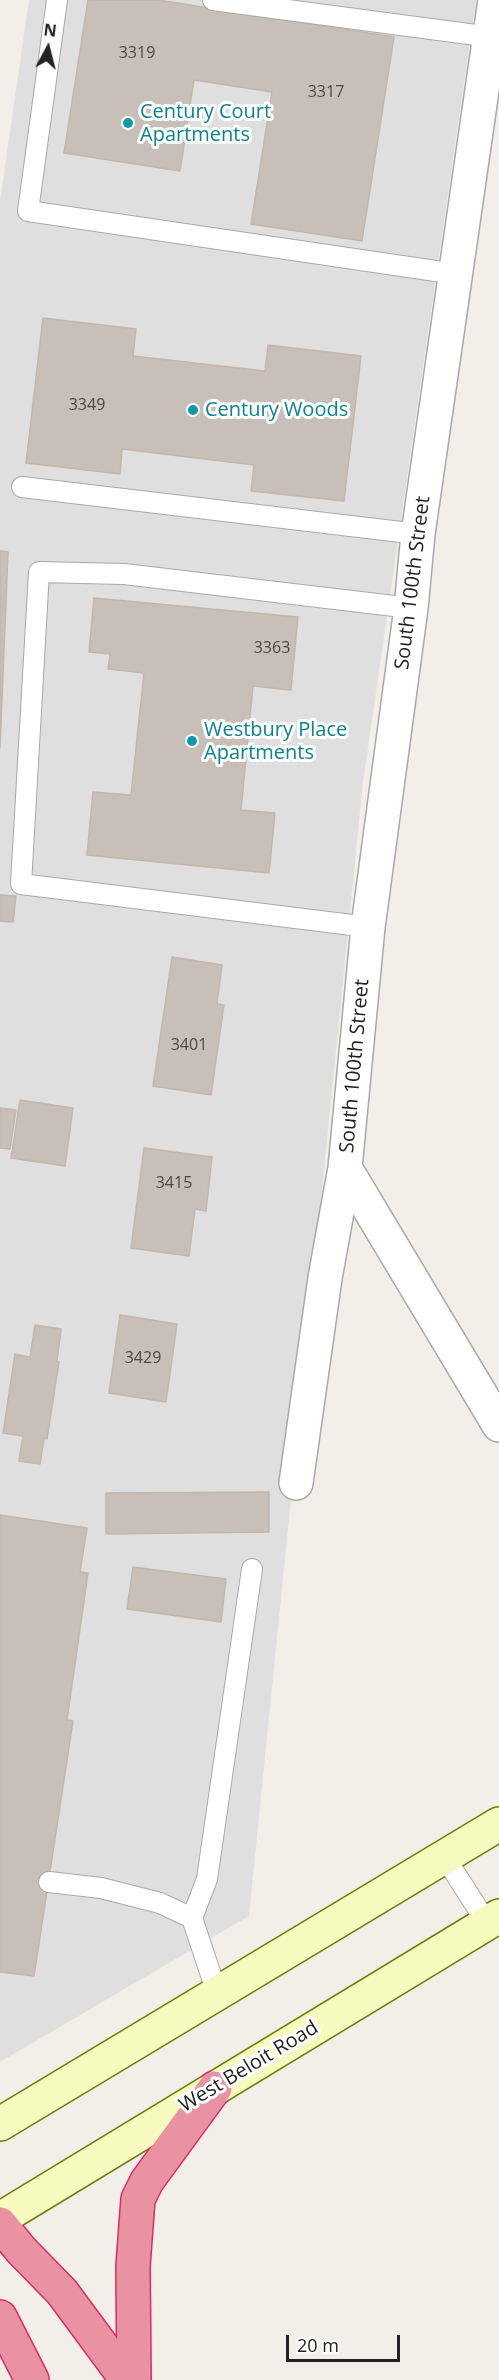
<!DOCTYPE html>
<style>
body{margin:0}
#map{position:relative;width:499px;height:2380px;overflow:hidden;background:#f2efe9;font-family:"Open Sans",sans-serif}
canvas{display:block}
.north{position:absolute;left:18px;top:18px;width:60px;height:60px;-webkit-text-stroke:4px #fff;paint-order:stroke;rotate:7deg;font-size:16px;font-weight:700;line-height:24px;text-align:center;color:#222}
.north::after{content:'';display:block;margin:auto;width:21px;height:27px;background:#222;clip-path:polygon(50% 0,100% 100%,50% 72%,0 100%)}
.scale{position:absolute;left:286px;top:2335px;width:114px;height:27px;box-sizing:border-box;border:3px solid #222;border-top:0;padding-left:8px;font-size:18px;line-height:21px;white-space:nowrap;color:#222;-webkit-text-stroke:4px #fff;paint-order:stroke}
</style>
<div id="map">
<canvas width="499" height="2380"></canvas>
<div class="north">N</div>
<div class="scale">20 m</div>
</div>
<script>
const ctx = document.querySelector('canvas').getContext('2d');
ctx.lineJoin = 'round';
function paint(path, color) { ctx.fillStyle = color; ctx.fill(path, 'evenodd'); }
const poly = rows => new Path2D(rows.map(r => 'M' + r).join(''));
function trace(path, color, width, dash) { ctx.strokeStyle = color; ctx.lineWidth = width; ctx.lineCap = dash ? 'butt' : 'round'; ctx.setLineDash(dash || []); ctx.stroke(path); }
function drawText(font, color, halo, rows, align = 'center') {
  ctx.font = font + ' "Open Sans",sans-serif'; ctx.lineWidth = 6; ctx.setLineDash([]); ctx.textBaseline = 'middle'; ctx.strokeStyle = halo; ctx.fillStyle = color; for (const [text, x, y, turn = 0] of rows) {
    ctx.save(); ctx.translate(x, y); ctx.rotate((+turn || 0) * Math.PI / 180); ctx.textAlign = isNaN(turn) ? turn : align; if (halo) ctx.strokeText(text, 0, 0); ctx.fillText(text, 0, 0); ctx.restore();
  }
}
const residential = poly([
 [29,0,476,0,363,782,249,1916,0,2062,0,201]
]);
const building = poly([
 [88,0,158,0,394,37,362,241,251,224,272,92,194,80,180,171,64,153,88,0],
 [43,318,136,329,133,356,265,371,268,345,361,356,344,501,251,491,254,465,122,449,120,474,26,463,43,318],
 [0,551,8,552,0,748,0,551],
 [94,598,298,617,291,690,253,686,241,810,275,813,269,873,87,855,93,792,131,795,144,673,108,669,110,654,89,652,94,598],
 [0,895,16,896,13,922,0,921,0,895],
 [172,957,222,965,217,1004,224,1005,211,1095,153,1086,172,957],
 [20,1100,73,1108,65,1166,11,1158,20,1100],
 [0,1108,16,1110,10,1149,0,1148,0,1108],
 [144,1148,212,1157,206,1211,195,1209,189,1256,131,1248,144,1148],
 [120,1315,177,1324,166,1402,109,1393,120,1315],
 [35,1325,61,1329,57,1361,59,1362,47,1439,44,1438,40,1464,19,1461,23,1436,3,1433,15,1354,30,1357,35,1325],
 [269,1492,269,1532,106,1534,106,1493,269,1492],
 [0,1515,87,1528,80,1572,88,1573,67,1720,73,1721,34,1976,0,1972,0,1515],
 [133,1567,226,1579,221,1622,127,1609,133,1567]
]);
const lane = poly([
 [57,0,28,211,456,274],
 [213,0,491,37],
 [22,487,418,534],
 [368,927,21,884,39,572,124,574,411,608],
 [444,1856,487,1923],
 [49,1882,101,1888,160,1903,192,1918],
 [217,1993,192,1918,207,1879,252,1569]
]);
const street = poly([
 [345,1168,499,1425],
 [296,1483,325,1278,345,1168,368,927,411,608,418,534,495,0]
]);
const secondary = poly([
 [0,2124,499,1824],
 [0,2219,499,1916]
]);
const highway = poly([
 [0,2224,21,2250,62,2292,127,2380],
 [0,2317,32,2380],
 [134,2380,133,2266,138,2199,147,2181,215,2088]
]);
const markers = [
 [128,123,6,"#0f9aa8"],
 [193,410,6,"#0f9aa8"],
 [192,741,6,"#0f9aa8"]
];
const numberNames = [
 ["3319",137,53],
 ["3317",326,92],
 ["3349",87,405],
 ["3363",272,648],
 ["3401",189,1045],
 ["3415",174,1183],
 ["3429",143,1358]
];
const cultureNames = [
 ["Century Court",140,112],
 ["Apartments",140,135],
 ["Century Woods",205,410],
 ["Westbury Place",204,730],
 ["Apartments",204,753]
];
const streetNames = [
 ["South 100th Street",413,583,-83],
 ["South 100th Street",355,1066,-85],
 ["West Beloit Road",249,2067,-31]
];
paint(residential, '#e0dfdf');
paint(building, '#c7bfb8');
trace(building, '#c4b6ab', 1.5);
trace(lane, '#a9a9a9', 22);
trace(street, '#a9a9a9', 36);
trace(secondary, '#707d05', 36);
trace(highway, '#dc2a67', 36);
trace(lane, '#fff', 20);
trace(street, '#fff', 33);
trace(secondary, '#f7fabf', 33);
trace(highway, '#e892a2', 33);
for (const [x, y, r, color] of markers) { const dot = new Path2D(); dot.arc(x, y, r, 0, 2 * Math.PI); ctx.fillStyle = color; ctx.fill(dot); trace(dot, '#fff', 2); }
drawText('16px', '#4b4948', null, numberNames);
drawText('20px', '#0d838f', '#fff', cultureNames, 'left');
drawText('20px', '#222', '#fff', streetNames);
</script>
